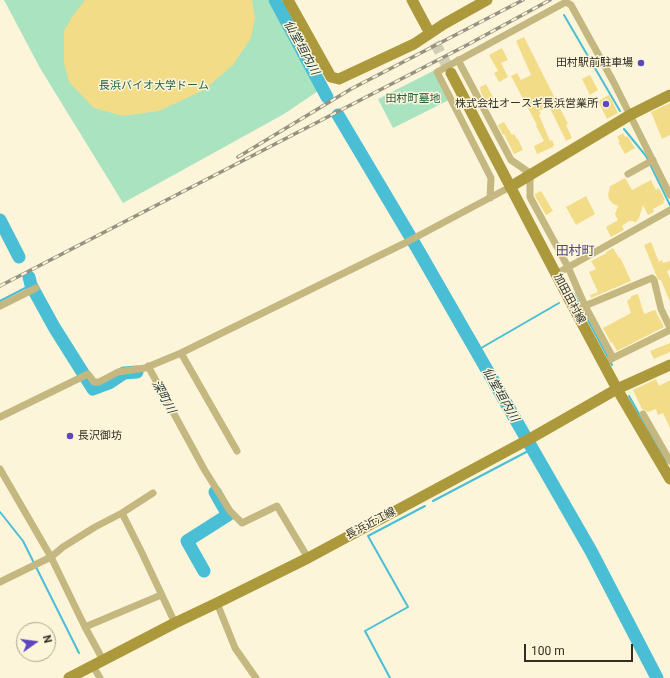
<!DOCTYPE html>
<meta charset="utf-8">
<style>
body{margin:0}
#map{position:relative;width:670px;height:678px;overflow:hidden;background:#fcf5da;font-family:Roboto,sans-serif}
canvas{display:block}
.north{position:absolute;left:16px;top:622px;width:40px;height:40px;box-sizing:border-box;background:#fcf5da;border:1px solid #aba691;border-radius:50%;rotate:76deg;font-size:11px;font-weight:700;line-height:16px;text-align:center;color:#312f24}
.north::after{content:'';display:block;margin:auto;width:14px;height:18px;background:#5c47bf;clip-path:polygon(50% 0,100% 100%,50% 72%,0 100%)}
.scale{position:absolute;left:524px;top:644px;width:109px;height:18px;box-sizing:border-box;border:2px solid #312f24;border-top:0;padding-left:5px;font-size:12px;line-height:14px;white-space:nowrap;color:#312f24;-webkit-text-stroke:3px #fcf5da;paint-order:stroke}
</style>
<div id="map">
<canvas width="670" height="678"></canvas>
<div class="north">N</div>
<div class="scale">100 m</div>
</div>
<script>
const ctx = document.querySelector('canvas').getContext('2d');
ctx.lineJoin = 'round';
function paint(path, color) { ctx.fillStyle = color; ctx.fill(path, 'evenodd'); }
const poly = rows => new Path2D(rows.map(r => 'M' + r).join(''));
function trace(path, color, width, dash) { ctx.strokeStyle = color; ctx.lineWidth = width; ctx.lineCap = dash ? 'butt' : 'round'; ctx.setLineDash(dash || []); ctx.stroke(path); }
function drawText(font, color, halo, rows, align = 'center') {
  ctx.font = font + ' Roboto,"Noto Sans JP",sans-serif'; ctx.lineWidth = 3; ctx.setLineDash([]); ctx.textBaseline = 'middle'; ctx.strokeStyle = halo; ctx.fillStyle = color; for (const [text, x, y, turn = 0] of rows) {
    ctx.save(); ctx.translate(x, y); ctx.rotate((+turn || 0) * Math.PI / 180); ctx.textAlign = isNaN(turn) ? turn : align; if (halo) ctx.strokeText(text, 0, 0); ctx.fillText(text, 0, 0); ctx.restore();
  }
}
const green = poly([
 [4,0,268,0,318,91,284,114,123,203,40,68],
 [433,71,449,100,393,128,378,99]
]);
const stream = poly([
 [564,15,620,111],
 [624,129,646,156,670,205],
 [574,294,612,365],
 [0,301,31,285],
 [476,351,559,303],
 [629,396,666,462],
 [433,501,532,449],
 [0,512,23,541,79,653],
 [390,678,365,631,408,607,368,536,425,506]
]);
const river = poly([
 [275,0,327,97],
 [338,115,417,248,591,551,657,678],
 [0,220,19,257],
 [29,277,31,285,54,327,93,389,109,383,124,373,137,372],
 [204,571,187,541,228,515,215,492]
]);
const building = poly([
 [85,0,252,0,255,18,251,38,233,65,204,90,159,111,123,116,94,108,69,82,64,63,64,31,72,17],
 [524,37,568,124,566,125,572,138,566,141,549,106,539,111,541,114,539,115,550,141,552,140,554,145,553,146,553,147,537,154,534,146,544,141,536,126,537,125,511,76,517,73,521,80,531,75,516,41],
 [502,48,508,60,501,63,508,77,499,82,494,73,498,71,489,55],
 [590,75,598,90,590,95,582,79],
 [486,84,493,97,486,101,481,93,480,87],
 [609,95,618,113,607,119,598,101],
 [670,103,670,135,662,139,651,112],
 [504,122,512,135,514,134,517,139,518,139,523,150,514,154,504,134,503,135,498,125],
 [623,133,625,137,627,136,635,148,625,154,618,142,620,142,617,137],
 [625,178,632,190,651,180,656,190,659,188,665,200,663,201,664,203,653,209,654,212,648,215,643,205,639,218,635,223,634,221,629,221,622,226,624,230,611,237,606,227,618,220,615,214,618,206,613,204,609,199,608,194,610,188,609,187],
 [541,191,553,211,546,215,535,196,535,194],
 [586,196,595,214,576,225,566,207],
 [651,242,659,262,662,260,663,263,670,261,670,270,667,271,670,279,670,302,661,280,659,280,656,275,644,245],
 [613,248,619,258,620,257,631,281,591,298,590,295,598,292,589,272,596,269,591,261,607,253,606,252],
 [638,294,644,314,655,310,664,327,617,351,612,342,611,343,603,328,631,313,627,301,631,298,631,296],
 [670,343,670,352,654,359,650,351],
 [656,379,659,386,670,380,670,428,663,413,658,415,656,409,648,412,645,410,642,409,633,390]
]);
const secondaryTunnel = poly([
 [427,28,451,73]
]);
const street = poly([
 [458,60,511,160,527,171,530,176,530,197,568,267,585,306,613,358],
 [628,174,653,160],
 [490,198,491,178,437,72,566,2,571,5,613,81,670,195],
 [556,274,670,210],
 [0,306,36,288],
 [575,310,652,278,654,280,661,309,670,328],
 [181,353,237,451],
 [609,360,670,330],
 [148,366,204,469,230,511,242,523,277,506,308,558],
 [643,414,670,461],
 [0,417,88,374,94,382,99,382,118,372,145,368,181,353,405,243,510,187],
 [0,469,51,557,85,627,103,660],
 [122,513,142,553,175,623],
 [0,582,51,557,63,547,95,527,122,513,153,493],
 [217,603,235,648,256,678],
 [85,627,161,595],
 [93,666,100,678]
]);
const secondary = poly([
 [288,0,331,77,339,79,414,44,444,24,487,0],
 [412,0,427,28],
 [451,73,569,299,617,389,670,479],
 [510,187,630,115,670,95],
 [69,678,175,623,217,603,308,558,533,437,617,389,670,365]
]);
const rail = poly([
 [238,157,351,89,523,0],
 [0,286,467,45,550,0]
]);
const markers = [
 [641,63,4,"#5c47bf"],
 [606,104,4,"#5c47bf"],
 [70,436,4,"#5c47bf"]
];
const poiNames = [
 ["田村駅前駐車場",633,63],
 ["株式会社オースギ長浜営業所",598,104],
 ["長沢御坊",78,436,"left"]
];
const parkNames = [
 ["長浜バイオ大学ドーム",154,86],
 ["田村町墓地",413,99]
];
const streetNames = [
 ["加田田村線",569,299,62],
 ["長浜近江線",371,524,-28]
];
const waterNames = [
 ["仙堂垣内川",301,48,61],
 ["仙堂垣内川",500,395,60],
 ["深町川",163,397,61]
];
const quarterNames = [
 ["田村町",575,252]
];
paint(green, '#a9e3c0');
trace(stream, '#4abed5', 2);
trace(river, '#4abed5', 13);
paint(building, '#f3dc88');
trace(secondaryTunnel, '#d3cdb6', 11, [11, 5.5]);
trace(street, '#c4b880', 7);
trace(secondary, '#ac993c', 11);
trace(rail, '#96927f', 3.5);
trace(rail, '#fcf5da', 2, [6]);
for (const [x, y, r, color] of markers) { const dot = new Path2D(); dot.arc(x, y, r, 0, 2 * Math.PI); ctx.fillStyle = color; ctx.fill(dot); trace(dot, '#fcf5da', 1.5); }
drawText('11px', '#312f24', '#fcf5da', poiNames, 'right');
drawText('11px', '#246142', '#fcf5da', parkNames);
drawText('11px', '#312f24', '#fcf5da', streetNames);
drawText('italic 12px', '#1d3236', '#fcf5da', waterNames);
drawText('13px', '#4d4785', '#fcf5da', quarterNames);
</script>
